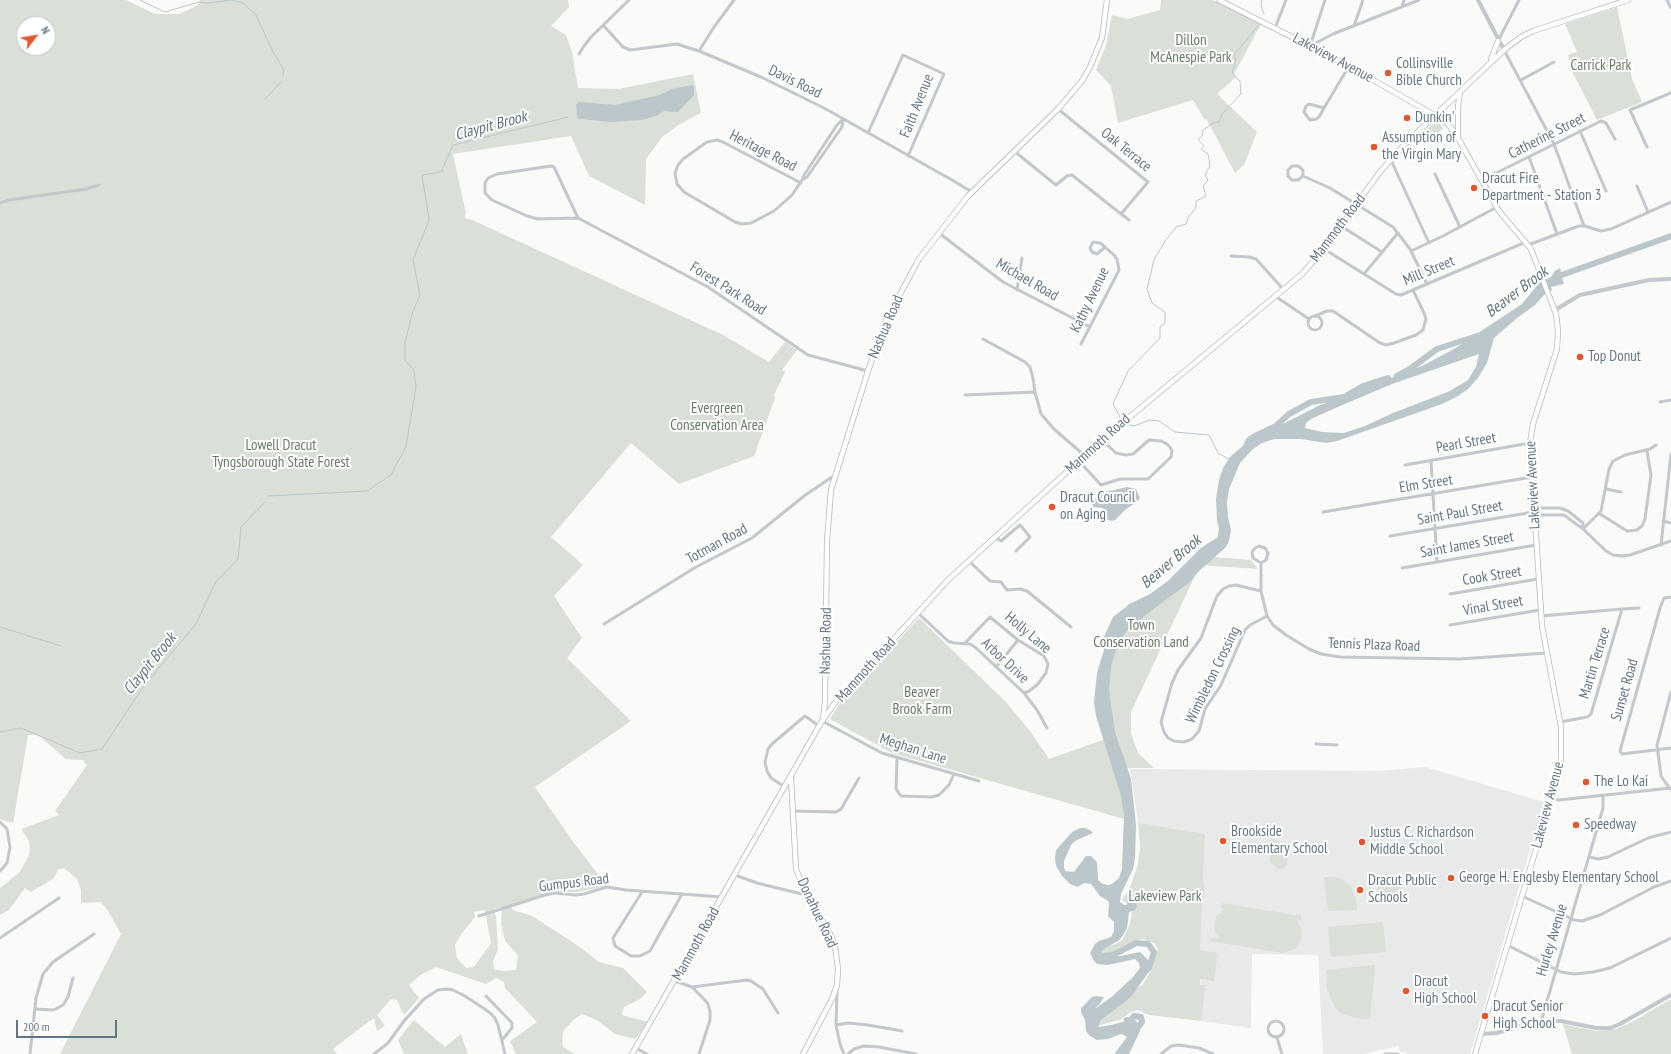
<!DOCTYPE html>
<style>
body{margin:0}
#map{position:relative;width:1671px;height:1054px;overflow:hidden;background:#fafaf8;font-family:"PT Sans Narrow",sans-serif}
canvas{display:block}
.north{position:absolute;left:16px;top:16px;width:40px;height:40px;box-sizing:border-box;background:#fff;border:1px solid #c1c8cd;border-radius:50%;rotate:59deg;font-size:11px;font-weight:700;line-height:16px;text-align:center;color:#657683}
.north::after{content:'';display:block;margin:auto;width:14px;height:18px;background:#e4572e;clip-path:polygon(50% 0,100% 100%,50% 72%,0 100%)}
.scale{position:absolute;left:16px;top:1020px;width:101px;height:18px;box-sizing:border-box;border:2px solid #657683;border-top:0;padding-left:5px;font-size:12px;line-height:14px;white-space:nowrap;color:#657683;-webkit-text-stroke:3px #fff;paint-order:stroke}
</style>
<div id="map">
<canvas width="1671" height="1054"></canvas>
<div class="north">N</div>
<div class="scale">200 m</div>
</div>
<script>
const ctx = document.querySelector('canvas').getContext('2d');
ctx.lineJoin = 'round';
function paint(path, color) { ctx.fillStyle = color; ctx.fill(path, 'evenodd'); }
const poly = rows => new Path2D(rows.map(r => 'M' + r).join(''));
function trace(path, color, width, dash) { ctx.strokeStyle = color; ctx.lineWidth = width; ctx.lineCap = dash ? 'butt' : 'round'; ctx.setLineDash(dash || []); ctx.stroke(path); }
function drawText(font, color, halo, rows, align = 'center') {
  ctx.font = font + ' "PT Sans Narrow",sans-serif'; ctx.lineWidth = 4; ctx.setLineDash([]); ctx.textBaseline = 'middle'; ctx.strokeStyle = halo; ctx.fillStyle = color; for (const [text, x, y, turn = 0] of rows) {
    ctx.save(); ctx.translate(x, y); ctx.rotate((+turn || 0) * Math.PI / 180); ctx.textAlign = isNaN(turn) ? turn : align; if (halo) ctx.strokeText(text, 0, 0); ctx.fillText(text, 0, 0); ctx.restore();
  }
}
const built = poly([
 [1425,767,1544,802,1470,1054,1408,1054,1400,1051,1398,1046,1363,1054,1323,1054,1318,955,1252,954,1251,1028,1201,1021,1200,946,1205,835,1138,823,1130,769,1379,771]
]);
const green = poly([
 [0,0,126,0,155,14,180,14,198,5,200,0,568,0,569,7,551,26,566,35,572,52,578,88,619,89,693,74,701,113,680,124,662,137,646,159,645,205,589,176,571,136,453,154,466,214,464,218,470,219,723,335,769,362,785,342,797,350,782,370,785,372,774,395,775,398,754,456,679,484,631,443,551,537,583,565,554,596,582,638,567,658,631,721,535,787,574,843,607,886,577,892,555,892,511,905,513,910,532,916,574,943,599,962,623,968,647,992,640,999,624,1007,622,1015,648,1022,635,1039,615,1034,597,1020,582,1014,573,1020,563,1032,562,1046,574,1054,516,1054,510,1041,537,1022,505,988,504,982,496,978,486,984,436,967,420,975,409,985,419,998,405,1014,402,1012,397,1000,391,999,377,1015,385,1026,377,1031,374,1018,368,1022,333,1049,337,1054,60,1054,121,934,108,911,101,902,81,903,81,890,77,879,64,868,58,870,53,879,31,892,25,888,9,910,0,915,0,888,20,872,30,853,29,841,21,829,59,815,55,811,87,765,83,760,66,759,38,735,28,735,13,823,0,819],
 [24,24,48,24,48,48,24,48],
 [502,907,501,924,505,941,518,955,516,970,503,971,494,969,493,961,498,949,496,917,493,909],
 [485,910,491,943,474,967,466,968,457,958,455,945,462,933,475,917,474,912],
 [1161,0,1213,0,1261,24,1234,74,1237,76,1217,94,1257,132,1244,165,1235,173,1206,118,1205,120,1193,100,1118,123,1111,86,1096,70,1106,45,1112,15,1127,19,1160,10],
 [1617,7,1632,79,1642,102,1597,120,1573,73,1568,55,1577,52,1565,24],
 [1434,123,1439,123,1443,128,1433,139,1425,131],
 [1201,556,1251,560,1258,569,1200,565,1131,712,1131,733,1138,753,1154,768,1125,768,1119,742,1105,699,1107,664,1122,620,1161,597],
 [919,618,1005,701,1030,731,1049,759,1114,736,1131,821,892,753,830,719,838,706],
 [1138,823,1205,834,1203,883,1205,884,1202,909,1200,950,1218,953,1214,981,1200,979,1200,985,1205,985,1201,1021,1149,1015,1138,1010,1129,1013,1122,1019,1097,1026,1094,1020,1143,984,1151,971,1158,949,1154,943,1142,939,1127,944,1112,953,1103,953,1102,950,1104,947,1116,944,1123,939,1129,926,1132,914,1128,904,1122,900,1129,890,1138,864,1140,847],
 [1271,839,1276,840,1279,843,1288,856,1287,864,1284,868,1278,869,1269,861,1272,853,1268,842],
 [1400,875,1402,902,1391,903,1386,900,1378,891,1374,878],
 [1324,877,1335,877,1343,880,1350,886,1356,899,1357,910,1328,911],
 [1222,903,1301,916,1301,921,1297,920,1302,931,1300,943,1295,949,1283,953,1209,941,1210,938,1220,939,1215,932,1214,926,1216,917,1224,909,1221,908],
 [1383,922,1386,952,1331,957,1328,927],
 [1375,965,1370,1019,1362,1019,1353,1017,1341,1013,1336,1009,1327,990,1326,970],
 [1671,999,1671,1054,1572,1054,1563,1024,1595,1031,1616,1029,1632,1022],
 [414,1020,445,1047,461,1034,468,1054,404,1054,398,1040]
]);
const water = poly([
 [692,85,694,87,694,95,678,112,664,111,656,116,642,120,610,122,582,119,578,119,577,115,576,104,579,102,615,105,660,95,672,89],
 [1560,268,1564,284,1551,287,1552,290,1544,295,1535,305,1517,318,1494,338,1487,363,1478,378,1468,389,1458,396,1442,404,1337,441,1326,443,1301,439,1274,439,1262,443,1253,449,1240,463,1229,489,1227,502,1228,517,1231,530,1229,541,1226,547,1199,571,1190,582,1148,613,1127,631,1119,641,1111,666,1109,691,1115,731,1131,779,1136,825,1135,858,1133,869,1121,894,1120,902,1124,905,1127,905,1128,894,1130,892,1134,895,1137,907,1135,910,1129,912,1127,928,1122,937,1118,941,1105,948,1102,951,1101,956,1106,957,1121,956,1140,952,1148,960,1149,965,1146,976,1131,997,1101,1020,1099,1024,1098,1028,1100,1030,1117,1030,1123,1025,1124,1018,1127,1017,1133,1018,1139,1024,1140,1031,1129,1054,1117,1054,1127,1046,1128,1038,1124,1035,1121,1034,1108,1039,1097,1040,1090,1036,1086,1031,1085,1020,1081,1012,1081,1008,1092,997,1096,996,1104,997,1099,1005,1096,1007,1095,1011,1099,1011,1114,1001,1140,968,1139,963,1135,959,1108,965,1097,964,1094,961,1090,953,1095,944,1099,941,1111,937,1114,931,1114,922,1108,916,1109,904,1108,901,1100,896,1091,884,1085,883,1077,887,1070,884,1062,876,1056,866,1055,858,1056,850,1072,832,1080,828,1085,828,1090,830,1093,833,1075,841,1071,845,1064,861,1064,867,1065,871,1074,872,1086,856,1091,856,1097,862,1098,880,1103,884,1108,885,1112,884,1119,878,1122,869,1124,815,1121,796,1096,716,1094,702,1097,673,1104,650,1104,637,1113,617,1126,607,1149,601,1161,591,1180,572,1217,542,1219,529,1217,520,1216,499,1219,480,1223,468,1230,457,1246,443,1318,406,1422,366,1454,349,1522,304,1539,283,1551,277,1555,271],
 [1479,354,1476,367,1468,380,1450,391,1393,413,1365,426,1344,433,1322,432,1305,428,1306,423,1311,419,1340,406,1392,384],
 [1127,487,1136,489,1140,498,1138,501,1125,510,1115,520,1111,521,1107,519,1103,514,1103,508,1093,507,1092,503,1095,499,1106,492]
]);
const stream = poly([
 [140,0,165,12,199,2,208,3,231,0,243,3,256,15,273,52,284,70,283,76],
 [1262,0,1261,6,1264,14],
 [265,99,281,82],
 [1120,417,1113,404,1128,371,1160,338,1160,327,1165,323,1165,312,1152,303,1147,289,1154,260,1165,241,1176,227,1186,224,1189,216,1196,208,1196,201,1206,196,1203,186,1208,180,1205,175,1210,166,1208,154,1201,149,1204,146,1198,139,1202,136,1203,130,1213,123,1219,122,1222,114,1241,94,1240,81,1232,73,1236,61,1234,55,1259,25],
 [1126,424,1134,426,1150,420,1159,421,1175,432,1209,435,1218,453,1229,459],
 [268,496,367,491,391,475,406,446,416,387,414,370,405,360,405,342,413,311,420,295,413,260,429,220,422,175,441,172,453,145,568,117],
 [0,627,61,646],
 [0,732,21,728,80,753,102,749,143,687,196,624,215,583,238,559,241,527,265,502]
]);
const river = poly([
 [1556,277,1671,236],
 [1397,376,1410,369,1437,349,1477,336],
 [1246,447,1249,440,1255,436,1276,426,1289,414,1311,402,1344,397,1363,386,1388,378],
 [1130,607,1151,597,1169,584,1203,550,1224,537],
 [1098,951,1098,954,1102,956,1113,955,1136,943,1148,944,1154,952,1149,968,1144,973],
 [1090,1016,1114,999,1131,983],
 [1093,1028,1099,1030,1112,1028,1127,1024,1134,1016,1141,1017,1142,1022,1118,1054]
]);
const minor = poly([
 [1667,0,1671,8],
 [1402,7,1404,0],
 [603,25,623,47,630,50,677,44,699,51,761,77,824,108,952,180,972,192],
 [1354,26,1363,0],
 [1275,28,1286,0],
 [1498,41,1519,0],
 [1310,46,1333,34,1419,0],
 [1310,46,1325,0],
 [1504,50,1554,144,1584,226],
 [699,51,714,27,734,0],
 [579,54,584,46,591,37,629,0],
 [1521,80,1554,62],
 [1324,108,1319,117,1316,119,1310,120,1304,112,1306,106,1309,104,1324,108,1349,66],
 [1580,131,1606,191],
 [868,133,903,55,944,74,908,156],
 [1647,147,1630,110,1671,93],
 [1014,151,1056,185,1067,176,1072,175,1121,214,1148,182,1058,109],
 [1529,157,1557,234],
 [1391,160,1429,243],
 [1435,174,1460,227],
 [1303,176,1303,170,1298,166,1292,166,1288,170,1288,176,1292,180,1298,180,1303,176,1330,188,1393,227,1410,249,1427,284],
 [802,180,807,177,842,127,843,119],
 [1482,180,1601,121,1606,123,1615,139],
 [801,183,723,142,717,140,707,142,683,159,678,165,675,173,677,184,684,192,735,222,742,224,751,223,774,211,792,195,802,180,804,175,837,125,843,119],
 [1637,186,1648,212],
 [0,203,9,200,86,189,99,185],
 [1121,214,1129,220],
 [578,218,554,167,551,166,497,174,488,178,485,183,485,193,492,200,527,216,538,219,578,218,708,287,808,355,868,371],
 [1341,226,1382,252],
 [939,233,1003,282,1090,327],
 [1528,245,1579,226,1585,226,1601,231,1611,229,1671,202],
 [1324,249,1396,294,1401,295,1526,242],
 [1411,251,1443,236,1497,207],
 [1231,256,1249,257,1256,259,1283,289],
 [1364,274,1398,233],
 [1017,290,1022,258],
 [1275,296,1309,319],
 [1315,316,1327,311,1333,311,1380,343,1386,345,1394,343,1416,335,1423,330,1424,326,1426,319,1424,313,1413,290],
 '1308 323a7 7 0 1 1 14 0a7 7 0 1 1-14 0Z',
 [983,339,1025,362,1030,367,1033,378,1035,392,1041,414,1054,429,1085,456],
 [1081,344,1119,270,1117,259,1115,257,1115,256,1105,247,1100,243,1093,242,1090,248,1092,252,1097,254,1105,247],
 [965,395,1035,392],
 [1660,402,1671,400],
 [1079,461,1101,485,1120,479,1148,479,1171,457,1172,451,1170,447,1167,444,1161,441,1149,440,1133,454,1126,455,1116,453,1102,440],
 [1431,461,1437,562],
 [1405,465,1530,443],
 [1606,489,1621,492],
 [1323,512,1532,477],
 [1534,512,1542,515,1564,515,1583,529,1606,551,1613,555,1622,556,1630,555,1671,541],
 [1600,514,1627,531,1637,530,1642,526,1645,519,1651,475,1647,451],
 [1663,521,1671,523],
 [1583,529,1601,511,1609,469,1613,461,1625,455,1650,449,1656,445],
 [1390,536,1534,512,1541,508,1560,508,1568,511,1583,523,1583,529],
 [995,537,1001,541,1020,525,1021,526,1030,537,1016,551],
 [1661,545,1671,454],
 [969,561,990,581,1001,582,1007,590,1020,589,1027,591,1071,627],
 [1261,563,1266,560,1268,553,1265,548,1259,546,1255,548,1252,552,1253,558,1261,563,1261,591,1267,616,1273,625,1286,635,1309,649,1321,654,1340,657,1460,659,1546,653],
 [1402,568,1536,545],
 [1261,591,1236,585,1229,586,1223,589,1217,596,1201,638,1178,670,1172,683,1161,722,1164,732,1168,738,1174,741,1184,742,1192,739,1199,731,1205,709,1221,685,1245,630,1250,625,1267,616],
 [1450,594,1538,579],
 [1671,597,1664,598,1660,608,1620,751,1622,754,1671,748],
 [1622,609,1639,608],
 [918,613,948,641,954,643,970,644,975,647,1024,693,1037,710,1047,728],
 [1541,616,1622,609,1591,714,1587,717,1560,722],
 [604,624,696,567,752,538,804,496,835,475],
 [1450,625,1540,610],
 [965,643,990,617,1018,640,1044,656,1048,664,1046,673,1037,685,1029,691,1024,693],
 [996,667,1018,640],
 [822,721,882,753,979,781],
 [1316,744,1337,745],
 [897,759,896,789,901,796,932,797,939,795,949,785,954,774],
 [785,787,771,778,767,771,765,762,768,749,772,744,805,716,819,726],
 [1670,789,1661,776,1657,745,1671,692],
 [1551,799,1559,800,1671,788],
 [793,811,836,812,841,809,859,778],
 [0,822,7,829,10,847,7,863,0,871],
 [1589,857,1599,859,1608,857,1648,838,1671,832],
 [735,875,757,883,810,896],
 [642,892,613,938,615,946,631,956,640,956,650,951,682,894],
 [1522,896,1574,920,1582,921,1600,915,1654,887,1671,881],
 [479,916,545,895,555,893,576,895,584,894,607,887,626,890,722,897],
 [0,938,59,898],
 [1507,945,1561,972,1574,974,1593,972,1610,968,1671,938],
 [675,981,692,987,747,980,751,981,763,989,778,1013],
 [692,987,704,999,708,1004,710,1011,710,1020,699,1054],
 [837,991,836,1025,840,1044,844,1054],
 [486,996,512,1023,512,1028,502,1040],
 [35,1009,54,1010,63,1005,68,997,73,978],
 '1268 1029a8 8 0 1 1 16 0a8 8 0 1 1-16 0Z',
 [1541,1022,1603,808,1603,796],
 [836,1025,848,1023,868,1025,902,1031],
 [1277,1038,1282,1054],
 [636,1048,647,1054],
 [30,1054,36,998,43,974,53,962,94,934],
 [374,1054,388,1043,404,1021,424,999,438,990,447,989,453,990,465,996,489,1012,495,1018,498,1025,505,1054],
 [848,1054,854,1049,864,1046,879,1047,916,1054],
 [1161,1054,1171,1046,1179,1045,1199,1048,1213,1054],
 [1385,1054,1398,1054]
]);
const tertiary = poly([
 [1478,0,1504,50],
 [1555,310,1580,295,1649,280,1671,279],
 [1481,1034,1497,1033,1528,1024,1543,1021,1561,1021,1596,1028,1610,1028,1620,1024,1671,995]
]);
const secondary = poly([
 [1219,0,1349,66,1436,116,1449,125,1458,138,1499,211,1531,249,1556,314,1558,330,1557,349,1533,424,1530,443,1542,626,1561,727,1561,758,1558,775,1475,1054],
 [1491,59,1498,41],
 [1458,137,1458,107,1460,92],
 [823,720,825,701,827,541,831,490,868,371,886,320,919,259,968,196,1058,109,1082,81,1090,67,1102,38,1107,0],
 [791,778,796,869,800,879,831,936,835,946,838,969,837,985,832,999,803,1054],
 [632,1054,822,721,834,704,948,580,1102,440,1302,274,1324,249,1379,173,1403,146,1504,50,1521,37,1533,31,1628,0]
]);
const markers = [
 [1388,73,4,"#e4572e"],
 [1407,118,4,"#e4572e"],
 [1374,147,4,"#e4572e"],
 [1474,188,4,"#e4572e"],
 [1580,357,4,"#e4572e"],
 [1052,507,4,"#e4572e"],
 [1586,782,4,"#e4572e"],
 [1576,825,4,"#e4572e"],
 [1223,841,4,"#e4572e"],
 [1362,842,4,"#e4572e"],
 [1451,878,4,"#e4572e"],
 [1360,890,4,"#e4572e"],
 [1406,991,4,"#e4572e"],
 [1485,1016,4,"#e4572e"]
];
const parkNames = [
 ["Dillon",1191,41],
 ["McAnespie Park",1191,58],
 ["Carrick Park",1601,66],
 ["Evergreen",717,409],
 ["Conservation Area",717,426],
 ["Lowell Dracut",281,446],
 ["Tyngsborough State Forest",281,463],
 ["Town",1141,626],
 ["Conservation Land",1141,643],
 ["Beaver",922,693],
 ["Brook Farm",922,710],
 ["Lakeview Park",1165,897]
];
const streetNames = [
 ["Lakeview Avenue",1333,58,28],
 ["Davis Road",795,82,26],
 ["Faith Avenue",917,106,-68],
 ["Catherine Street",1547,136,-27],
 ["Oak Terrace",1126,150,39],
 ["Heritage Road",763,151,27],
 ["Mammoth Road",1338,228,-53],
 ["Mill Street",1429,271,-23],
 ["Michael Road",1027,280,30],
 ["Forest Park Road",728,289,32],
 ["Kathy Avenue",1090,300,-64],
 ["Nashua Road",886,327,-67],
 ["Pearl Street",1466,443,-10],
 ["Mammoth Road",1098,444,-42],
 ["Elm Street",1426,484,-9],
 ["Lakeview Avenue",1533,485,-93],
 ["Saint Paul Street",1460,513,-10],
 ["Totman Road",717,544,-29],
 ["Saint James Street",1467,545,-10],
 ["Cook Street",1492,576,-9],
 ["Vinal Street",1493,606,-10],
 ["Holly Lane",1028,633,40],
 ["Nashua Road",826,641,-89],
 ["Tennis Plaza Road",1374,645,2],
 ["Arbor Drive",1005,661,43],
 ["Martin Terrace",1595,663,-73],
 ["Mammoth Road",866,670,-48],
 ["Wimbledon Crossing",1213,675,-64],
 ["Sunset Road",1625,690,-74],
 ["Meghan Lane",913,749,18],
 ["Lakeview Avenue",1548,805,-75],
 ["Gumpus Road",574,883,-7],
 ["Donahue Road",817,913,65],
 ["Hurley Avenue",1552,940,-73],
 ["Mammoth Road",696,944,-61]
];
const poiNames = [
 ["Collinsville",1396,64],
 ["Bible Church",1396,81],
 ["Dunkin'",1415,118],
 ["Assumption of",1382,138],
 ["the Virgin Mary",1382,155],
 ["Dracut Fire",1482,179],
 ["Department - Station 3",1482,196],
 ["Top Donut",1588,357],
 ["Dracut Council",1060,498],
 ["on Aging",1060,515],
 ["The Lo Kai",1594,782],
 ["Speedway",1584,825],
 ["Brookside",1231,832],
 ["Elementary School",1231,849],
 ["Justus C. Richardson",1370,833],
 ["Middle School",1370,850],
 ["George H. Englesby Elementary School",1459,878],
 ["Dracut Public",1368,881],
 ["Schools",1368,898],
 ["Dracut",1414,982],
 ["High School",1414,999],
 ["Dracut Senior",1493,1007],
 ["High School",1493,1024]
];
const waterNames = [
 ["Claypit Brook",491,126,-15],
 ["Beaver Brook",1517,292,-37],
 ["Beaver Brook",1171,562,-40],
 ["Claypit Brook",150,664,-51]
];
paint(built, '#e8e9e9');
paint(green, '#dadfd7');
paint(water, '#bbc7cb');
trace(stream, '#bbc7cb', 1);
trace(river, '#bbc7cb', 6);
trace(secondary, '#b3babf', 6);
trace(minor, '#c3c8cc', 3);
trace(tertiary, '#c3c8cc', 4);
trace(secondary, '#fff', 4.5);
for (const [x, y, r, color] of markers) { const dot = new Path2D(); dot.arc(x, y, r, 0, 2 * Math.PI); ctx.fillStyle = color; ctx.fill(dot); trace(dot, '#fff', 1.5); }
drawText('15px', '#687a64', '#fff', parkNames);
drawText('15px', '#657683', '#fff', streetNames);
drawText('15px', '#657683', '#fff', poiNames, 'left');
drawText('italic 16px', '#60757c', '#fff', waterNames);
</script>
